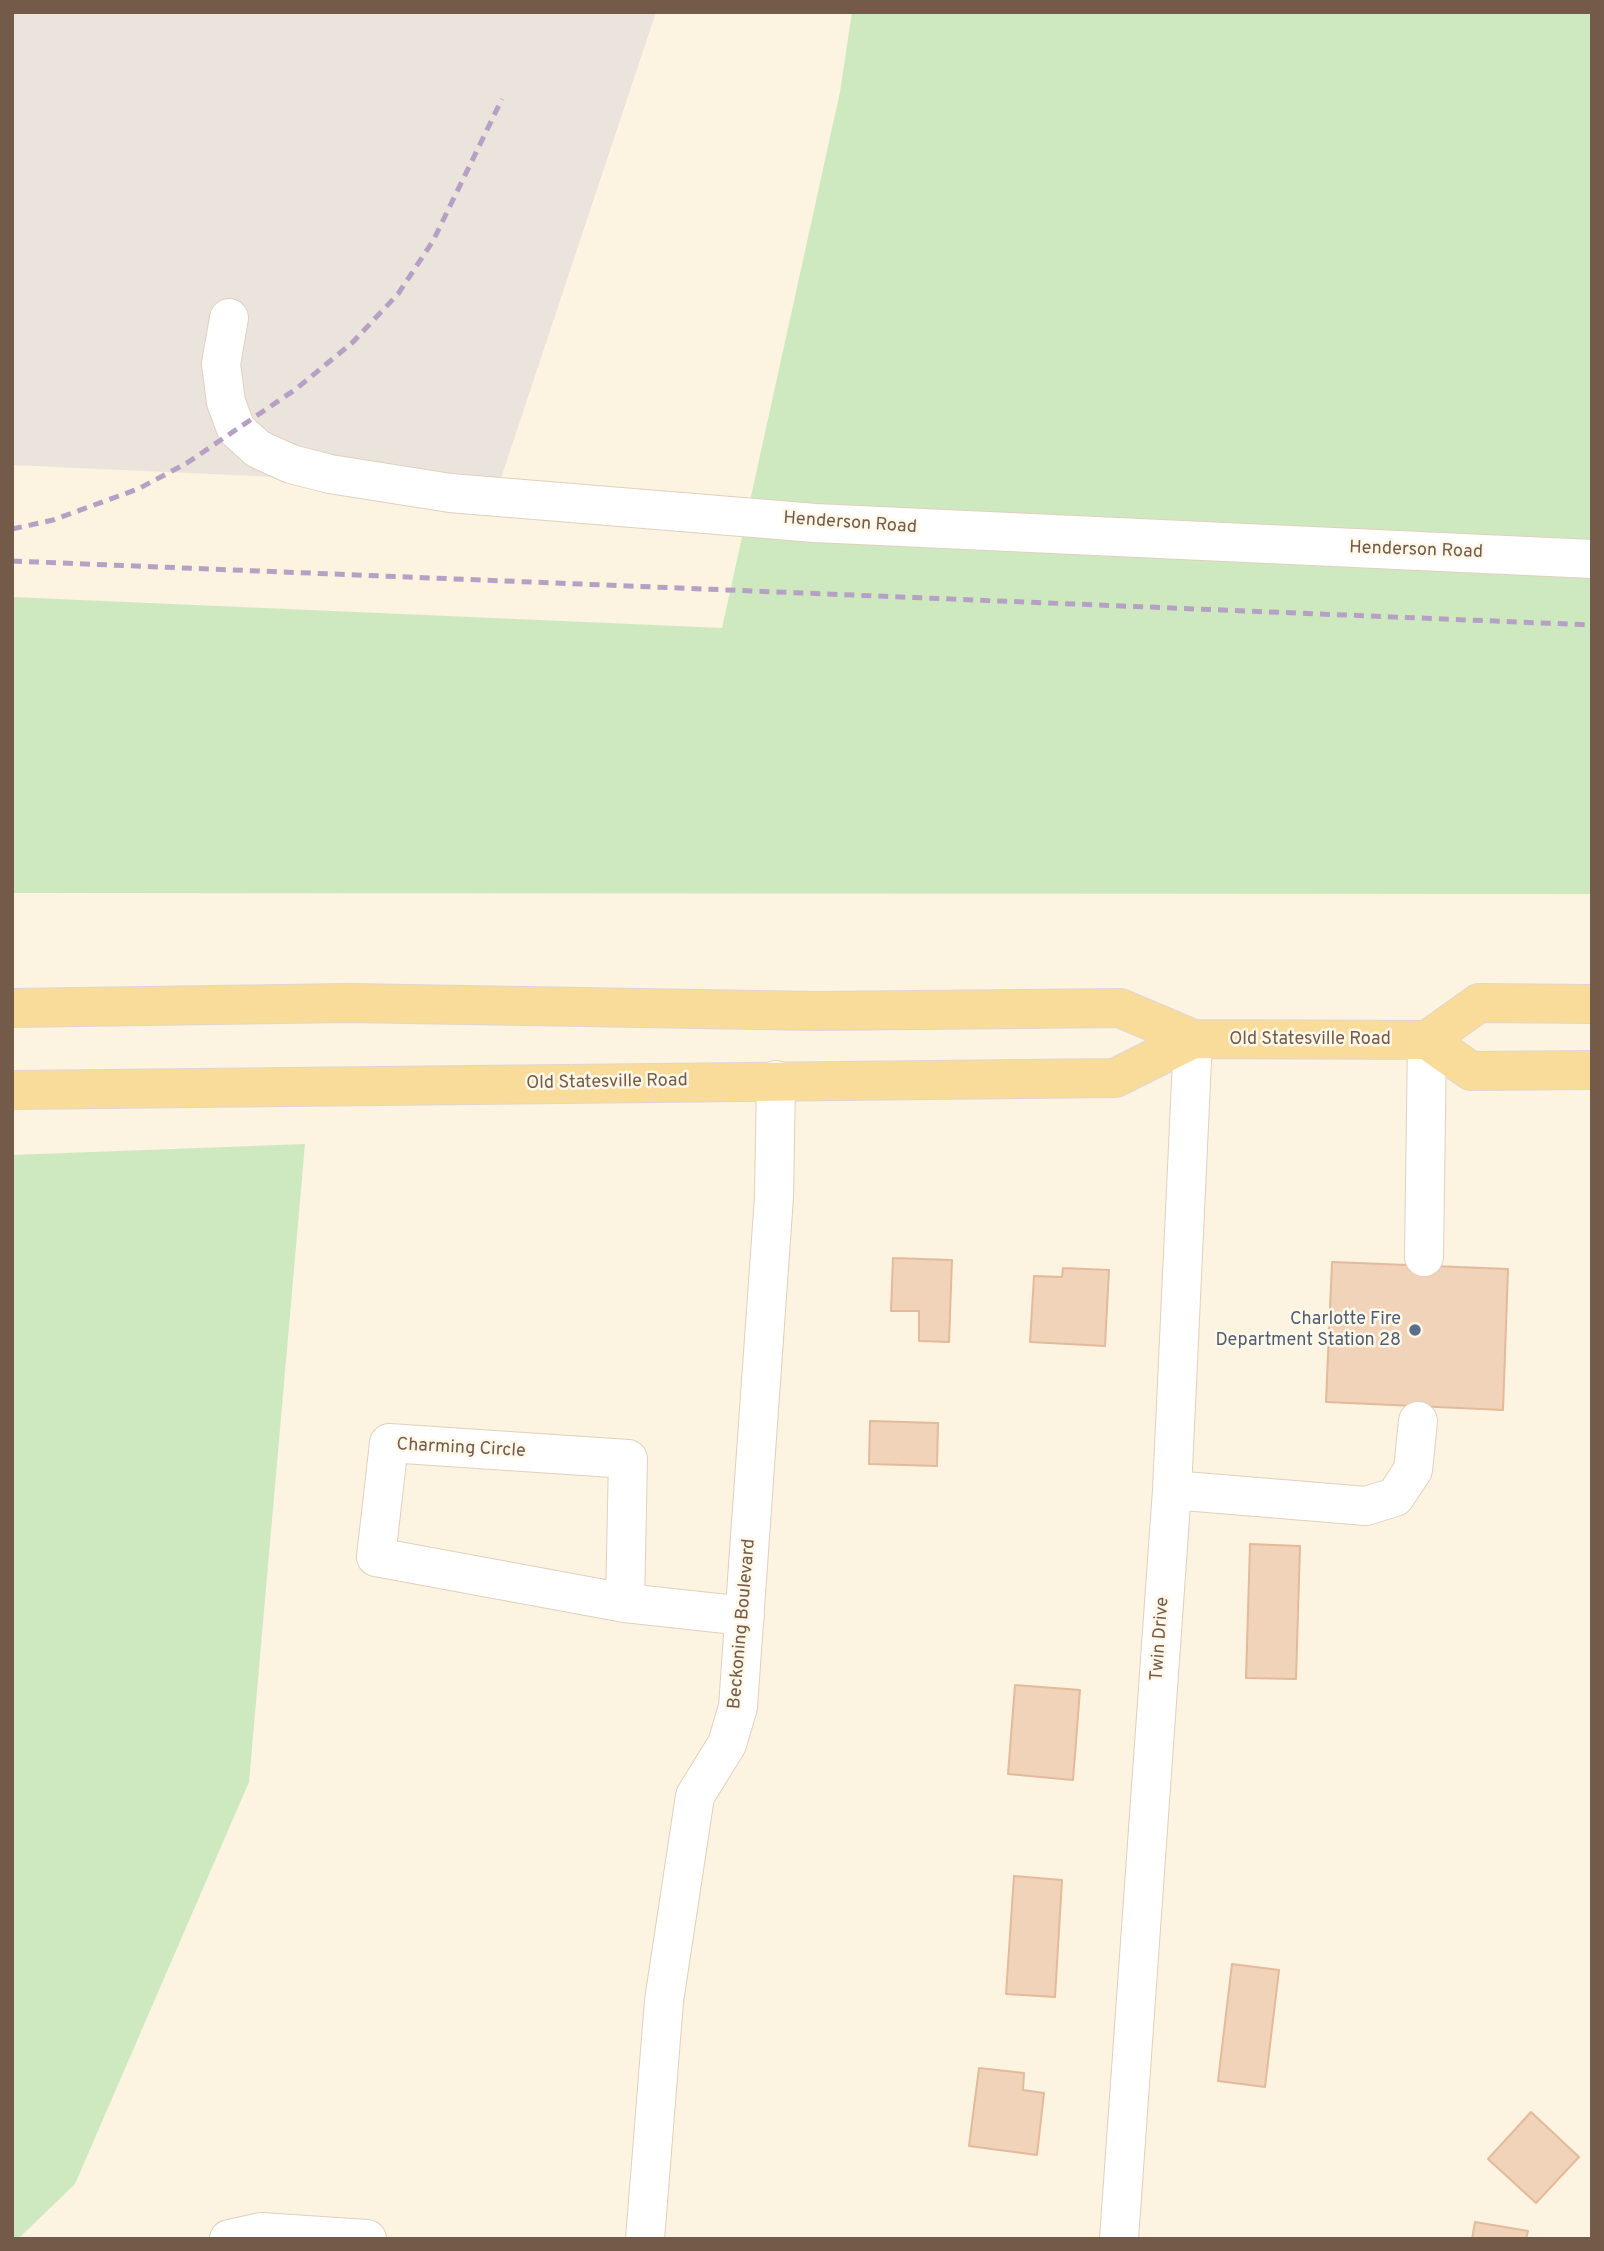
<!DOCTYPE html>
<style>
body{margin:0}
#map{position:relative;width:1604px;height:2251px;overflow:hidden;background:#fcf3e1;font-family:Overpass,sans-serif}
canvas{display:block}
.frame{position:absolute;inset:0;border:14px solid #735a49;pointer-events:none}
</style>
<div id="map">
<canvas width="1604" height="2251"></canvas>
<div class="frame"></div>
</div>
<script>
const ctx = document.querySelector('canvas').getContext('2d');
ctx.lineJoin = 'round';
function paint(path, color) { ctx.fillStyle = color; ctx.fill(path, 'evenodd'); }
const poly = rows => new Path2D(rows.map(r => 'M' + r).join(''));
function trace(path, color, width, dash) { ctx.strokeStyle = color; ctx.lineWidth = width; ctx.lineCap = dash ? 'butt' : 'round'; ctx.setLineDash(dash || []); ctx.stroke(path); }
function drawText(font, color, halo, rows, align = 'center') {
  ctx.font = font + ' Overpass,sans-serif'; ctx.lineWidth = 5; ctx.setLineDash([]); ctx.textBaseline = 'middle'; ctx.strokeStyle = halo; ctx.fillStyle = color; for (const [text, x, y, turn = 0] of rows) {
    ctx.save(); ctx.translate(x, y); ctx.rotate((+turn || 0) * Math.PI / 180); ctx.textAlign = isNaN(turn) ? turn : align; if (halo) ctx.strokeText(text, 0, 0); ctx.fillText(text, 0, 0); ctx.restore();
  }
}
const industrial = poly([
 [12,12,656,12,498,487,12,465]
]);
const green = poly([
 [852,12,1592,12,1592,894,12,893,12,597,722,628,840,92],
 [305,1144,249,1782,75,2184,18,2239,12,2239,12,1155]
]);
const building = poly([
 [893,1258,952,1260,949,1342,919,1341,919,1311,891,1311,893,1258],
 [1332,1262,1508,1269,1503,1410,1326,1402,1332,1262],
 [1063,1268,1109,1270,1105,1346,1030,1342,1034,1276,1062,1277,1063,1268],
 [870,1421,938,1423,937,1466,869,1464,870,1421],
 [1250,1544,1300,1546,1296,1679,1246,1678,1250,1544],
 [1015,1685,1080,1690,1073,1780,1008,1774,1015,1685],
 [1014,1876,1062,1880,1055,1997,1006,1994,1014,1876],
 [1232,1964,1279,1970,1265,2087,1218,2081,1232,1964],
 [979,2068,1024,2073,1023,2090,1044,2093,1037,2155,969,2146,979,2068],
 [1531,2112,1579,2157,1536,2203,1488,2159,1531,2112],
 [1475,2222,1528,2231,1526,2239,1472,2239,1475,2222]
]);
const minor = poly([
 [229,318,221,364,226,402,236,429,258,449,291,464,330,474,450,493,815,523,1592,559],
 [1424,1257,1427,1040],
 [1172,1490,1366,1506,1395,1497,1413,1470,1418,1421],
 [625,1603,628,1459,389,1443,376,1557,625,1603,745,1616],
 [229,2239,261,2232,367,2239],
 [645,2239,664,2001,695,1796,727,1744,738,1707,774,1197,776,1080],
 [1119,2239,1172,1490,1193,1039]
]);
const major = poly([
 [12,1008,349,1003,816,1011,1120,1008,1193,1039,1427,1040,1471,1071,1592,1070],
 [1427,1040,1479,1003,1592,1004],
 [12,1090,1115,1078,1193,1039]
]);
const rail = poly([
 [12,529,53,520,138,489,187,463,296,389,352,343,398,294,433,241,502,99],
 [12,561,1592,625]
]);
const markers = [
 [1415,1330,7,"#5c6f8a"]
];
const streetNames = [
 ["Henderson Road",850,524,4],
 ["Henderson Road",1416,551,2],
 ["Old Statesville Road",1310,1040],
 ["Old Statesville Road",607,1083,-1],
 ["Charming Circle",461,1449,3],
 ["Beckoning Boulevard",743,1624,-85],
 ["Twin Drive",1161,1639,-86]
];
const serviceNames = [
 ["Charlotte Fire",1401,1320],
 ["Department Station 28",1401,1341]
];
paint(industrial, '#ebe4dd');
paint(green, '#cee9c0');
paint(building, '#f1d3b9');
trace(building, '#e3ba9a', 2);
trace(minor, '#e0d0bd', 40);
trace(major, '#ddd7d3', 40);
trace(minor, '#fff', 38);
trace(major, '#fadc9a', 38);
trace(rail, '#b6a1c4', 5, [10, 7]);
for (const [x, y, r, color] of markers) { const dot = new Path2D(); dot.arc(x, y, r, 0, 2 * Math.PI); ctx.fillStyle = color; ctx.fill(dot); trace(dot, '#fff7e7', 2.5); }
drawText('18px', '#735a49', '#fff7e7', streetNames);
drawText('18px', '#4e5e75', '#fff7e7', serviceNames, 'right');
</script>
